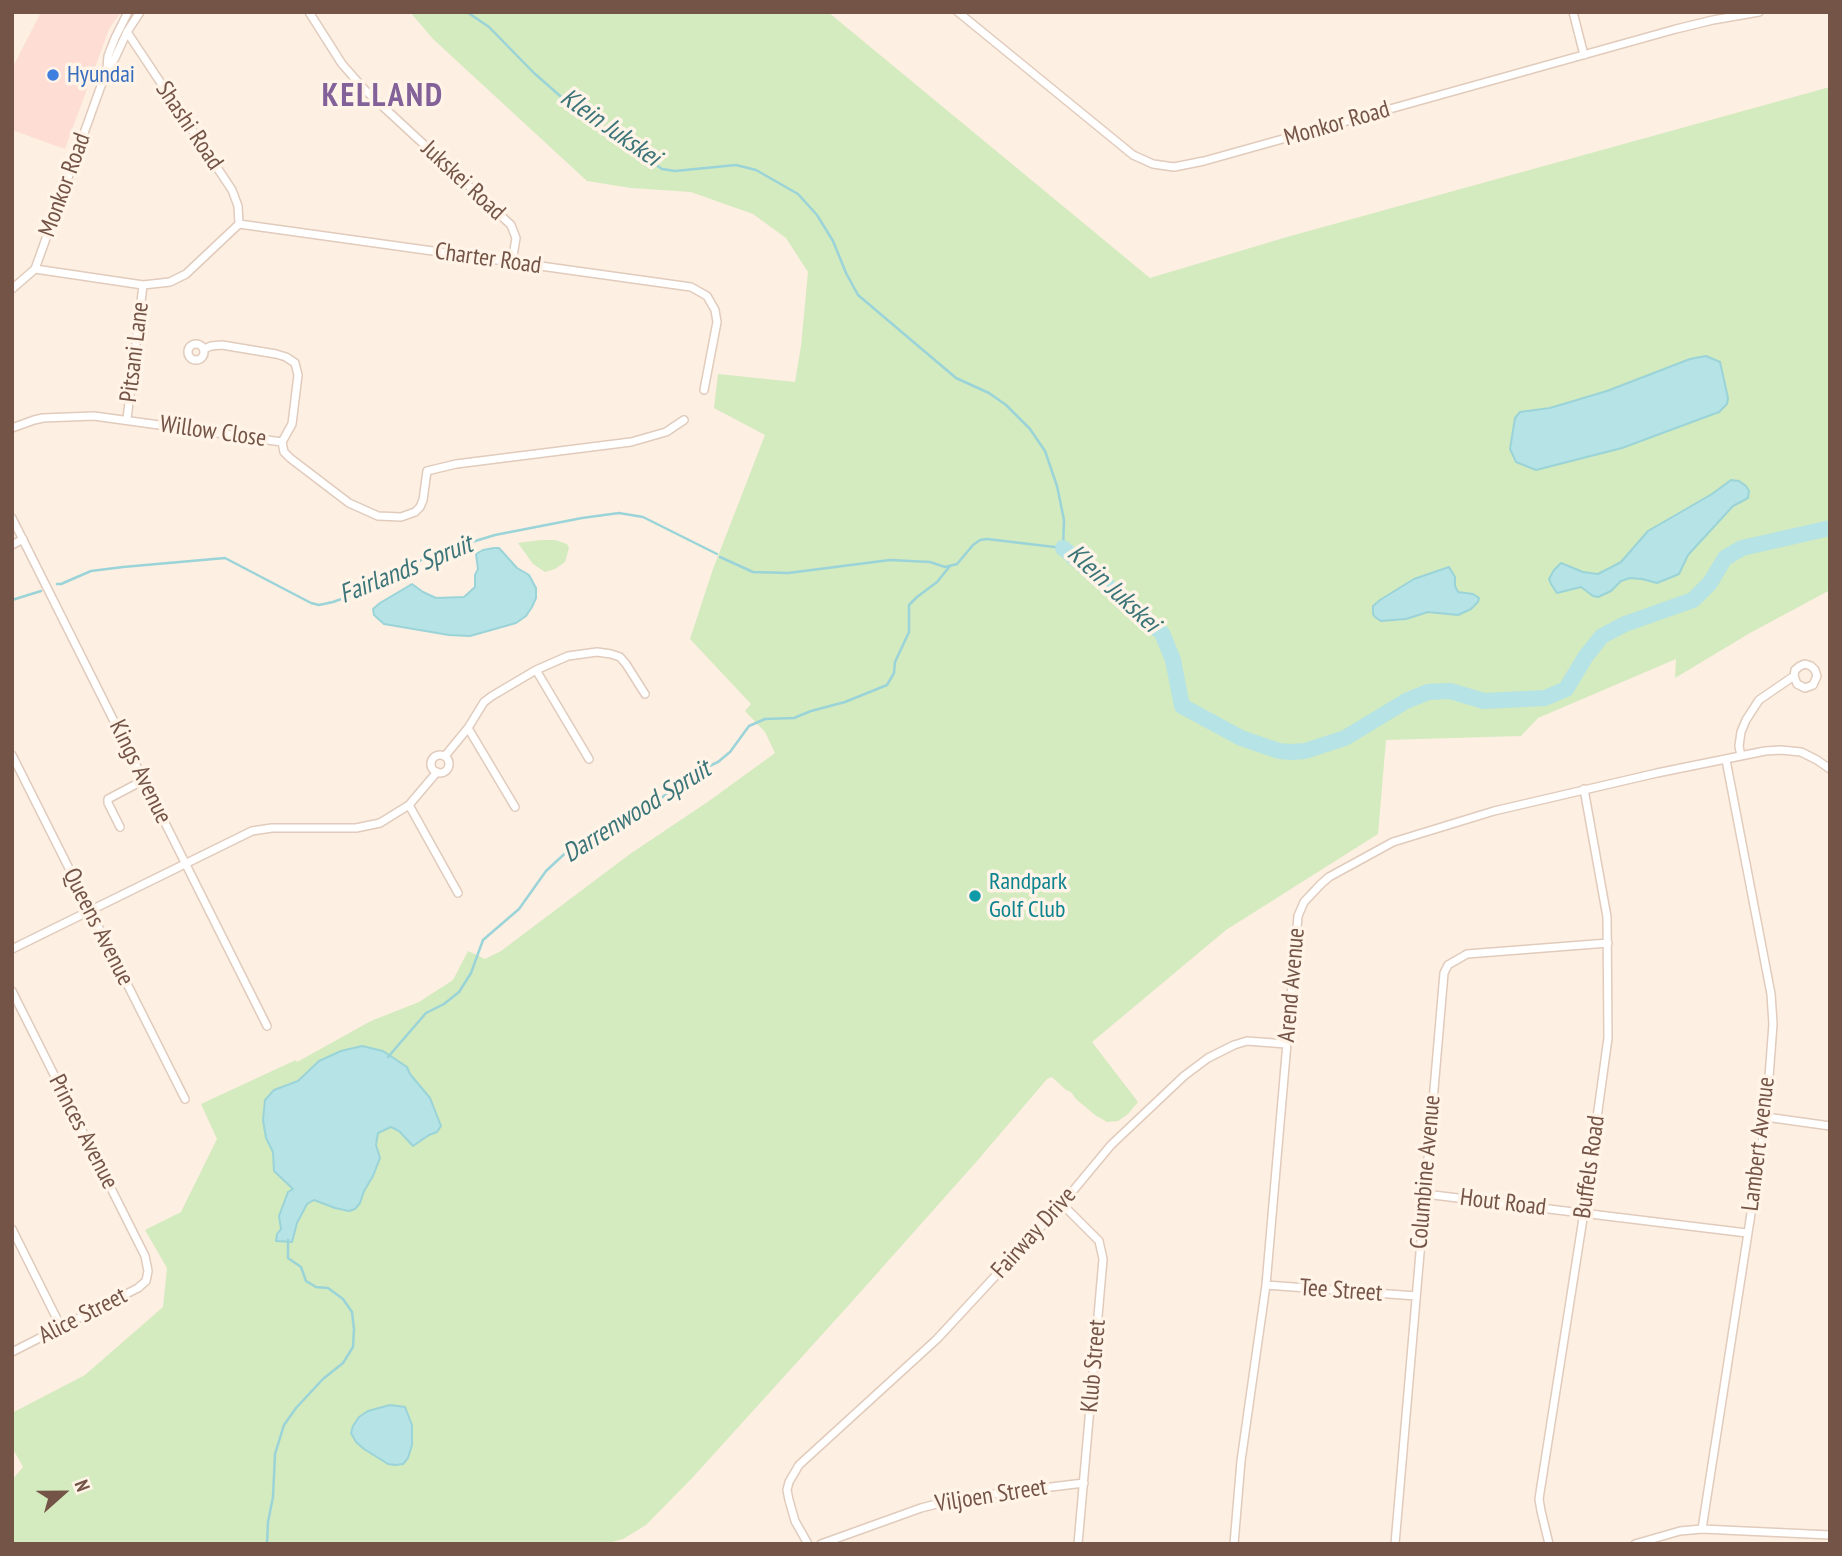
<!DOCTYPE html>
<style>
body{margin:0}
#map{position:relative;width:1842px;height:1556px;overflow:hidden;background:#fdefe1;font-family:"PT Sans Narrow",sans-serif}
canvas{display:block}
.frame{position:absolute;inset:0;border:14px solid #745447;pointer-events:none}
.north{position:absolute;left:28px;top:1458px;width:70px;height:70px;-webkit-text-stroke:5px #fff4e7;paint-order:stroke;rotate:69deg;font-size:19px;font-weight:700;line-height:28px;text-align:center;color:#745447}
.north::after{content:'';display:block;margin:auto;width:24px;height:32px;background:#745447;clip-path:polygon(50% 0,100% 100%,50% 72%,0 100%)}
</style>
<div id="map">
<canvas width="1842" height="1556"></canvas>
<div class="frame"></div>
<div class="north">N</div>
</div>
<script>
const ctx = document.querySelector('canvas').getContext('2d');
ctx.lineJoin = 'round';
function paint(path, color) { ctx.fillStyle = color; ctx.fill(path, 'evenodd'); }
const poly = rows => new Path2D(rows.map(r => 'M' + r).join(''));
function trace(path, color, width, dash) { ctx.strokeStyle = color; ctx.lineWidth = width; ctx.lineCap = dash ? 'butt' : 'round'; ctx.setLineDash(dash || []); ctx.stroke(path); }
function drawText(font, color, halo, rows, align = 'center') {
  ctx.font = font + ' "PT Sans Narrow",sans-serif'; ctx.lineWidth = 7; ctx.setLineDash([]); ctx.textBaseline = 'middle'; ctx.strokeStyle = halo; ctx.fillStyle = color; for (const [text, x, y, turn = 0] of rows) {
    ctx.save(); ctx.translate(x, y); ctx.rotate((+turn || 0) * Math.PI / 180); ctx.textAlign = isNaN(turn) ? turn : align; if (halo) ctx.strokeText(text, 0, 0); ctx.fillText(text, 0, 0); ctx.restore();
  }
}
const commercial = poly([
 [41,12,121,12,109,29,65,149,12,130,12,69]
]);
const green = poly([
 [410,12,828,12,1150,278,1287,237,1830,87,1830,590,1750,633,1675,678,1676,659,1538,718,1521,736,1386,740,1378,834,1226,930,1092,1042,1138,1102,1128,1114,1118,1121,1107,1122,1095,1115,1076,1099,1071,1092,1066,1090,1052,1077,1047,1079,977,1161,848,1306,693,1477,646,1525,623,1539,605,1544,12,1544,12,1480,23,1467,12,1447,12,1413,85,1375,163,1307,167,1268,145,1230,181,1212,217,1139,201,1104,296,1060,297,1062,371,1021,419,1002,453,980,468,951,485,959,501,951,630,854,709,801,775,753,765,732,745,711,751,704,690,639,713,569,765,435,714,408,718,374,795,382,801,346,808,272,786,238,753,214,691,192,631,188,587,181,433,39],
 [541,540,555,540,567,544,569,548,565,562,555,569,545,572,533,564,518,543]
]);
const water = poly([
 [1706,356,1720,362,1728,398,1727,404,1719,412,1622,448,1536,470,1516,462,1510,449,1515,418,1520,412,1550,408,1607,391,1690,359,1706,356],
 [1731,480,1739,481,1746,486,1749,491,1748,498,1733,506,1688,555,1679,574,1657,583,1642,579,1630,578,1621,581,1611,591,1598,597,1593,596,1581,587,1557,593,1551,584,1549,579,1554,570,1561,563,1583,572,1598,574,1621,562,1648,531,1712,494,1731,480],
 [494,548,499,548,517,568,529,575,536,588,536,598,532,607,526,616,516,623,470,636,449,635,384,624,374,615,373,609,380,603,412,584,423,592,436,598,464,597,475,587,475,575,478,569,476,554,483,550,494,548],
 [1449,567,1455,577,1455,586,1458,592,1473,594,1479,598,1478,602,1471,609,1458,615,1428,612,1406,619,1381,621,1375,617,1373,614,1373,606,1380,600,1414,579,1449,567],
 [362,1046,383,1051,407,1067,410,1074,430,1098,441,1126,437,1132,429,1135,413,1146,399,1131,391,1127,378,1133,376,1145,380,1158,373,1176,364,1191,360,1203,355,1209,349,1211,335,1208,314,1200,307,1204,297,1223,292,1242,276,1241,277,1234,281,1229,279,1216,288,1192,293,1189,274,1171,273,1152,266,1138,263,1120,265,1100,274,1090,298,1081,319,1061,341,1051,362,1046],
 [390,1405,405,1407,412,1425,412,1445,408,1458,403,1464,395,1465,388,1464,364,1449,356,1442,351,1433,353,1426,359,1417,368,1411,390,1405]
]);
const stream = poly([
 [467,12,489,27,534,73,567,102,662,169,675,171,736,165,756,170,798,194,817,215,833,241,846,273,858,295,956,378,989,393,1006,405,1030,429,1045,451,1057,486,1064,520,1063,548,987,539,980,540,973,545,957,564,945,567,930,562,890,560,788,573,753,572,720,557],
 [57,584,61,584,91,571,123,567,225,558,311,603,319,605,333,602,366,590,410,567,429,555,495,535,582,518,619,513,643,517,717,554],
 [12,600,41,591],
 [388,1057,426,1013,444,1004,459,992,471,973,483,940,519,909,546,871,573,846,651,807,672,789,701,770,718,762,730,752,749,726,765,719,794,718,811,711,845,702,887,685,894,673,895,662,909,632,909,605,917,597,937,582,950,566],
 [267,1544,268,1522,273,1497,275,1454,284,1425,296,1408,323,1379,343,1363,353,1347,354,1329,352,1312,343,1299,328,1288,316,1287,306,1281,301,1267,288,1258,288,1240]
]);
const river = poly([
 [1063,548,1162,633,1173,660,1182,706,1241,738,1279,751,1291,752,1305,751,1345,738,1406,701,1428,692,1450,691,1484,701,1545,698,1566,689,1586,656,1602,636,1625,624,1693,600,1710,583,1725,558,1742,548,1830,528]
]);
const minor = poly([
 [309,12,342,64,365,90,511,225,516,238,512,262],
 [958,12,1133,155,1153,164,1174,167,1204,161,1676,29,1713,20,1759,12],
 [1573,12,1584,55],
 [127,32,232,190,238,206,239,224],
 [107,68,108,56,115,38,128,12],
 [239,224,691,287,707,296,715,310,717,322,704,390],
 [35,269,143,285,170,282,186,274,239,224],
 [12,289,35,269,106,72,115,58,127,32,140,12],
 '188 352a8 8 0 1 1 16 0a8 8 0 1 1-16 0Z',
 [204,349,211,346,222,345,276,354,286,357,295,363,298,375,292,424,282,442],
 [127,419,143,285],
 [12,428,34,420,43,418,94,416,282,442],
 [282,442,284,452,290,458,349,503,378,516,401,517,415,512,420,507,423,500,427,471,456,464,631,442,666,432,684,420],
 [12,518,267,1026],
 [12,545,23,539],
 [536,670,589,759],
 [468,728,515,807],
 [12,755,185,1099],
 '431 764a9 9 0 1 1 18 0a9 9 0 1 1-18 0Z',
 [445,756,468,728,484,702,492,696,536,670,568,656,597,652,611,654,620,657,626,664,645,694],
 [1741,756,1739,746,1741,732,1746,720,1759,700,1794,676,1795,670,1800,666,1805,664,1811,666,1815,670,1817,676,1813,685,1805,688,1797,684,1794,676],
 [409,805,458,893],
 [120,827,108,803,108,799,144,780],
 [12,949,252,831,272,828,356,828,380,823,409,805,437,772],
 [12,991,145,1256,148,1271,146,1281,138,1288,12,1352],
 [1766,1117,1830,1126],
 [1425,1194,1747,1233],
 [1062,1204,1099,1241,1103,1259,1078,1544],
 [12,1229,61,1327],
 [1266,1285,1416,1296],
 [1702,1529,1766,1117,1773,1024,1771,994,1726,760],
 [808,1544,795,1521,789,1500,787,1490,789,1482,799,1465,937,1339,1062,1204,1111,1145,1184,1076,1208,1058,1234,1045,1247,1041,1286,1044],
 [821,1544,921,1508,960,1498,1084,1483],
 [1234,1544,1241,1461,1266,1285,1298,916,1304,902,1321,884,1329,877,1393,842,1494,811,1657,773,1765,751,1781,750,1801,752,1817,760,1830,769],
 [1395,1544,1444,973,1448,965,1467,954,1608,943],
 [1549,1544,1541,1511,1539,1499,1584,1212,1608,1038,1607,917,1584,789],
 [1635,1544,1680,1531,1702,1529,1830,1535]
]);
const markers = [
 [53,75,7,"#3f7fe0"],
 [975,896,7,"#0f9aa8"]
];
const shopNames = [
 ["Hyundai",67,75]
];
const streetNames = [
 ["Monkor Road",1337,124,-16],
 ["Shashi Road",189,126,56],
 ["Jukskei Road",463,181,43],
 ["Monkor Road",65,185,-70],
 ["Charter Road",488,259,8],
 ["Pitsani Lane",135,352,-83],
 ["Willow Close",213,432,8],
 ["Kings Avenue",140,772,64],
 ["Queens Avenue",98,927,63],
 ["Arend Avenue",1292,985,-85],
 ["Princes Avenue",83,1132,63],
 ["Lambert Avenue",1759,1144,-83],
 ["Buffels Road",1590,1167,-82],
 ["Columbine Avenue",1426,1172,-85],
 ["Hout Road",1503,1203,7],
 ["Fairway Drive",1034,1233,-48],
 ["Tee Street",1341,1291,4],
 ["Alice Street",83,1316,-27],
 ["Klub Street",1094,1366,-85],
 ["Viljoen Street",991,1496,-9]
];
const cultureNames = [
 ["Randpark",989,882],
 ["Golf Club",989,910]
];
const waterNames = [
 ["Klein Jukskei",610,128,35],
 ["Fairlands Spruit",406,570,-22],
 ["Klein Jukskei",1113,589,43],
 ["Darrenwood Spruit",637,812,-32]
];
const districtNames = [
 ["KELLAND",383,97]
];
paint(commercial, '#fdddd4');
paint(green, '#d4eabf');
paint(water, '#b5e3e6');
trace(water, '#9bd4d8', 2);
trace(stream, '#9bd4d8', 2.5);
trace(river, '#b5e3e6', 16);
trace(minor, '#e1cbbc', 10);
trace(minor, '#fff', 7);
for (const [x, y, r, color] of markers) { const dot = new Path2D(); dot.arc(x, y, r, 0, 2 * Math.PI); ctx.fillStyle = color; ctx.fill(dot); trace(dot, '#fff4e7', 2.5); }
drawText('24px', '#366cbe', '#fff4e7', shopNames, 'left');
drawText('24px', '#745447', '#fff4e7', streetNames);
drawText('24px', '#0d838f', '#fff4e7', cultureNames, 'left');
drawText('italic 26px', '#3b757a', '#fff4e7', waterNames);
ctx.letterSpacing = '2px';
drawText('bold 32px', '#826298', '#fff4e7', districtNames);
ctx.letterSpacing = '0px';
</script>
